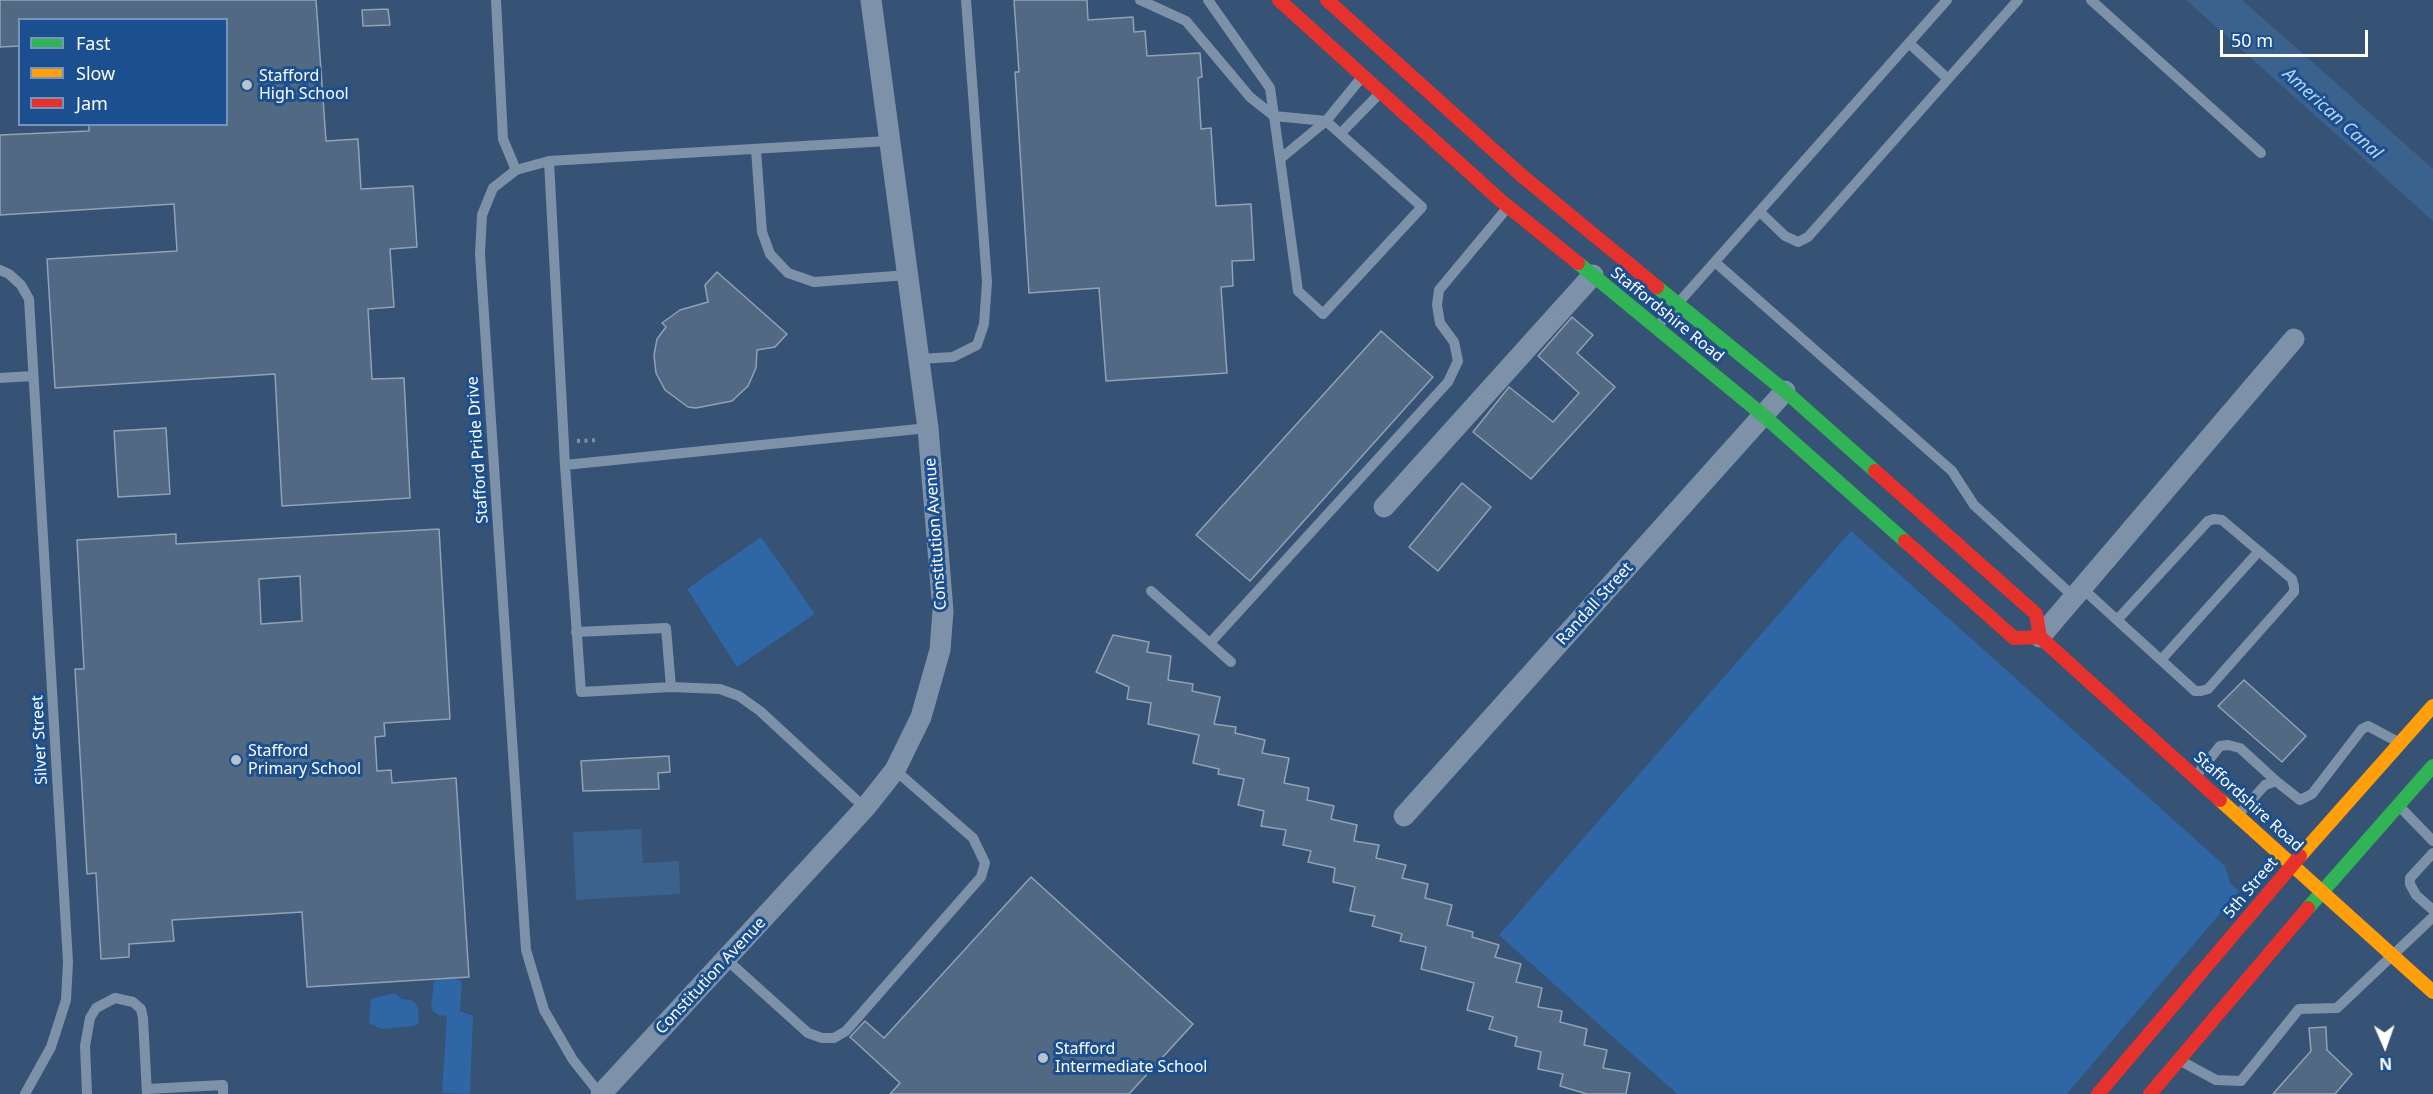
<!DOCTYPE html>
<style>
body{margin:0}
#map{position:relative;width:2433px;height:1094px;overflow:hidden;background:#365274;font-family:"Noto Sans",sans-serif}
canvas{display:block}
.legend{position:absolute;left:18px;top:18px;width:210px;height:108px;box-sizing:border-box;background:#1b4f8f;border:2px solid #7695bc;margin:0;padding:8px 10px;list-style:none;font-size:18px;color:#fff}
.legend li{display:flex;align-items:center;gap:12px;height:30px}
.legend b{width:30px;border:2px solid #7695bc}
.north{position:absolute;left:2355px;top:1016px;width:60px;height:60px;-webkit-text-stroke:4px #1b4f8f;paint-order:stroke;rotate:178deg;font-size:16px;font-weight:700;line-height:24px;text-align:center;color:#fff}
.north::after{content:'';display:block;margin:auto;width:21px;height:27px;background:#fff;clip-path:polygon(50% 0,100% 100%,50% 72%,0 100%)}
.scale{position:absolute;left:2220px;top:30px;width:148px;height:27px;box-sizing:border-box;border:3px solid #fff;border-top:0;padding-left:8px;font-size:18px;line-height:21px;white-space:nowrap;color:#fff;-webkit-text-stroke:4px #1b4f8f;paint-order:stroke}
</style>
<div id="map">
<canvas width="2433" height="1094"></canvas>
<ul class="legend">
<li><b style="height:8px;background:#30b455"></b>Fast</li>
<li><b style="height:8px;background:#ff9f0a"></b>Slow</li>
<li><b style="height:8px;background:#e5322d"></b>Jam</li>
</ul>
<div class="north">N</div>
<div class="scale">50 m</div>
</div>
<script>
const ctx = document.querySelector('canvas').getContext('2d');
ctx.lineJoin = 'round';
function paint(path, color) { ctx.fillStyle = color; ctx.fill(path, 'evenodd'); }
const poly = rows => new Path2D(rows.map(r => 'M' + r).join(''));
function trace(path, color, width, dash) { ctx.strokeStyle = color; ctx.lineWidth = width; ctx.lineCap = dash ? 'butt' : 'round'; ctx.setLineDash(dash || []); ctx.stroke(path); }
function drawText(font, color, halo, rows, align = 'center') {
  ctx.font = font + ' "Noto Sans",sans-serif'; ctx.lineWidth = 6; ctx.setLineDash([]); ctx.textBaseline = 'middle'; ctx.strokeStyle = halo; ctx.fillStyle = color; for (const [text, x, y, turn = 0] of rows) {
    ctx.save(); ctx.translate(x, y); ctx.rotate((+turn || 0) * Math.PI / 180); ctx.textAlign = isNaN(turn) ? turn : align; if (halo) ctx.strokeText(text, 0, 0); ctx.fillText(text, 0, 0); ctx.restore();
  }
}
const green = poly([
 [1851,531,2225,866,2230,883,2239,891,2067,1094,1677,1094,1499,935],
 [761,537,815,614,737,667,687,589],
 [440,978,458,979,462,982,460,1011,473,1016,470,1094,442,1093,447,1016,438,1015,431,1009,434,981],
 [395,993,401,999,411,1000,418,1006,419,1022,414,1026,382,1029,369,1023,371,999]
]);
const water = poly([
 [2186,0,2242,0,2396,136,2433,169,2433,221],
 [641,829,643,863,679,861,680,894,576,900,573,832]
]);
const building = poly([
 [0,0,316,0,326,141,358,139,361,189,413,186,417,247,390,249,394,307,368,309,372,379,404,378,410,498,282,506,275,374,55,388,47,259,177,251,174,204,0,215,0,135,89,131,89,124,226,124,226,20,20,20,20,46,0,47,0,0],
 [1014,0,1087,0,1088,20,1133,17,1134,32,1145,31,1147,56,1200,53,1202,77,1198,78,1201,129,1211,128,1216,206,1251,204,1254,260,1232,261,1233,286,1221,287,1227,373,1106,381,1099,288,1029,293,1015,72,1019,72,1014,0],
 [388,9,390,25,363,26,362,10,388,9],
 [717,272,787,334,775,347,757,350,756,368,748,386,732,401,696,408,688,407,665,390,656,373,654,355,657,339,666,327,662,323,680,310,708,302,705,285,717,272],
 [1572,317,1593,335,1577,353,1615,387,1531,479,1473,432,1509,387,1553,422,1579,393,1538,356,1572,317],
 [1381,331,1433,377,1250,581,1196,535,1381,331],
 [166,428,170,494,118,497,114,431,166,428],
 [1462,483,1491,507,1438,571,1409,547,1462,483],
 [439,529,450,719,384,723,385,736,375,737,377,771,391,770,392,783,456,778,469,977,307,987,302,912,172,920,174,941,129,944,129,957,101,959,96,873,87,874,75,669,84,669,77,540,176,534,176,544,439,529],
 [300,576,302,621,261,624,259,579,300,576],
 [1113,635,1149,642,1147,652,1171,656,1168,680,1193,684,1192,691,1220,697,1214,724,1236,727,1235,733,1265,740,1262,753,1289,758,1284,783,1309,788,1307,800,1334,806,1331,819,1357,825,1354,841,1379,845,1376,858,1406,865,1402,878,1428,884,1425,898,1452,905,1447,925,1473,932,1472,937,1499,945,1495,957,1521,964,1516,982,1542,988,1538,1007,1562,1011,1560,1022,1587,1029,1584,1045,1607,1050,1603,1068,1630,1073,1626,1094,1587,1094,1560,1086,1563,1074,1538,1069,1541,1052,1515,1046,1517,1037,1489,1029,1493,1017,1467,1010,1474,983,1421,969,1426,947,1400,941,1402,934,1372,926,1375,916,1350,911,1355,887,1333,882,1335,868,1308,862,1311,851,1283,845,1286,830,1261,826,1264,811,1238,805,1244,779,1218,774,1219,769,1193,763,1199,735,1148,724,1151,703,1127,699,1129,687,1096,672,1113,635],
 [2244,680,2306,736,2282,762,2218,706,2244,680],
 [669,756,670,772,658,773,659,789,583,791,581,761,669,756],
 [1031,877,1193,1024,1129,1094,890,1094,900,1083,850,1037,865,1021,884,1038,1031,877],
 [2326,1027,2327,1050,2352,1074,2335,1094,2273,1094,2311,1051,2309,1028,2326,1027]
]);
const path = poly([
 [577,441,598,440]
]);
const lane = poly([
 [496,0,503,139,516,170],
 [1140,0,1186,21,1250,97,1274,116,1326,121,1422,207,1323,314,1298,291,1280,159,1274,116,1270,88,1208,0],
 [2091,0,2261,153],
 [1909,43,1948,79],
 [1341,133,1381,92],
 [756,150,762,232,770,254,788,273,814,282,908,275],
 [1280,159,1326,121,1362,77],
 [549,161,565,465,581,692,671,687,720,689,739,696,760,711,865,808],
 [1760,212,1785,236,1798,242,1808,237,2018,0],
 [1715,262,1952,471,1974,505,2074,597],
 [0,270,9,274,21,285,29,299,68,962,66,1000,51,1047,25,1094],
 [1657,327,1947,0],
 [919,359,953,357,977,345,984,324,987,282,966,0],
 [0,378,33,376],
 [565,465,928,428],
 [2082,588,2117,620,2161,660,2195,691,2201,691,2208,689,2294,592,2294,587,2292,579,2222,520,2214,519,2208,521,2117,620],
 [1151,591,1231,662],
 [576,632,666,628,671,687],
 [1210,643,1448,382,1458,361,1454,342,1440,323,1437,305,1439,290,1508,207],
 [2161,660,2259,551],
 [2195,777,2220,746,2228,745,2240,748,2276,781],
 [2400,807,2433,841],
 [2238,815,2265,785,2276,781,2300,800,2312,794,2362,729,2368,726,2400,743],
 [2433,853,2410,878,2410,884,2416,895,2433,910],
 [727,960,808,1033,822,1038,834,1038,846,1031,981,877,985,863,973,838,895,770],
 [2179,1060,2216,1080,2241,1081,2299,1009,2337,1008,2433,917],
 [147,1089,223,1085,223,1094],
 [87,1094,85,1046,90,1018,96,1008,115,998,133,1002,141,1009,143,1018,147,1094],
 [600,1094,573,1060,544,1010,526,950,480,254,482,215,493,188,516,170,549,161,888,141]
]);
const street = poly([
 [1384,507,1593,275],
 [2040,637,2294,339],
 [1404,816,1785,391],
 [601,1094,865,808,895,770,921,717,940,650,943,611,928,428,871,0]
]);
const fast = poly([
 [1578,263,1764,416,1905,541],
 [1657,287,1785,391,1875,471],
 [2308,908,2433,766]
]);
const slow = poly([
 [2220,800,2433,992],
 [2300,856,2433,706]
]);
const jam = poly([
 [1279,0,1500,200,1578,263],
 [1327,0,1521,175,1657,287],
 [1875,471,2036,614,2040,637,2220,800],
 [1905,541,2014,638,2040,637],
 [2098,1094,2300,856],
 [2150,1094,2308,908]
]);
const markers = [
 [247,85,6,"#b9c2ce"],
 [236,760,6,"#b9c2ce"],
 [1043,1058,6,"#b9c2ce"]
];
const poiNames = [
 ["Stafford",259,76],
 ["High School",259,94],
 ["Stafford",248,751],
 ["Primary School",248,769],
 ["Stafford",1055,1049],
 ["Intermediate School",1055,1067]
];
const streetNames = [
 ["Staffordshire Road",1667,315,39],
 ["Stafford Pride Drive",478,450,-94],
 ["Constitution Avenue",936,534,-94],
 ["Randall Street",1595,604,-48],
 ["Silver Street",40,740,-93],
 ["Staffordshire Road",2248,802,42],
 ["5th Street",2251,888,-50],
 ["Constitution Avenue",711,976,-47]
];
const waterNames = [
 ["American Canal",2332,114,42]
];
paint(green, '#2f66a5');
paint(water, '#3b618d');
paint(building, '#526984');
trace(building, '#92a2b6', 1.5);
trace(path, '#7d92a8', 4, [3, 4.5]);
trace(lane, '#7d92a8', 10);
trace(street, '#7d92a8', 21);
trace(fast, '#30b455', 14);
trace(slow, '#ff9f0a', 14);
trace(jam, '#e5322d', 14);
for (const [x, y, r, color] of markers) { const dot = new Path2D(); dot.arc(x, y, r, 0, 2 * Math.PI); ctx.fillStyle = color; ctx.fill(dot); trace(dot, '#1b4f8f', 2); }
drawText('16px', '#fff', '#1b4f8f', poiNames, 'left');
drawText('16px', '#fff', '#1b4f8f', streetNames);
drawText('italic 18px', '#b5d3f5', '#1b4f8f', waterNames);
</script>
